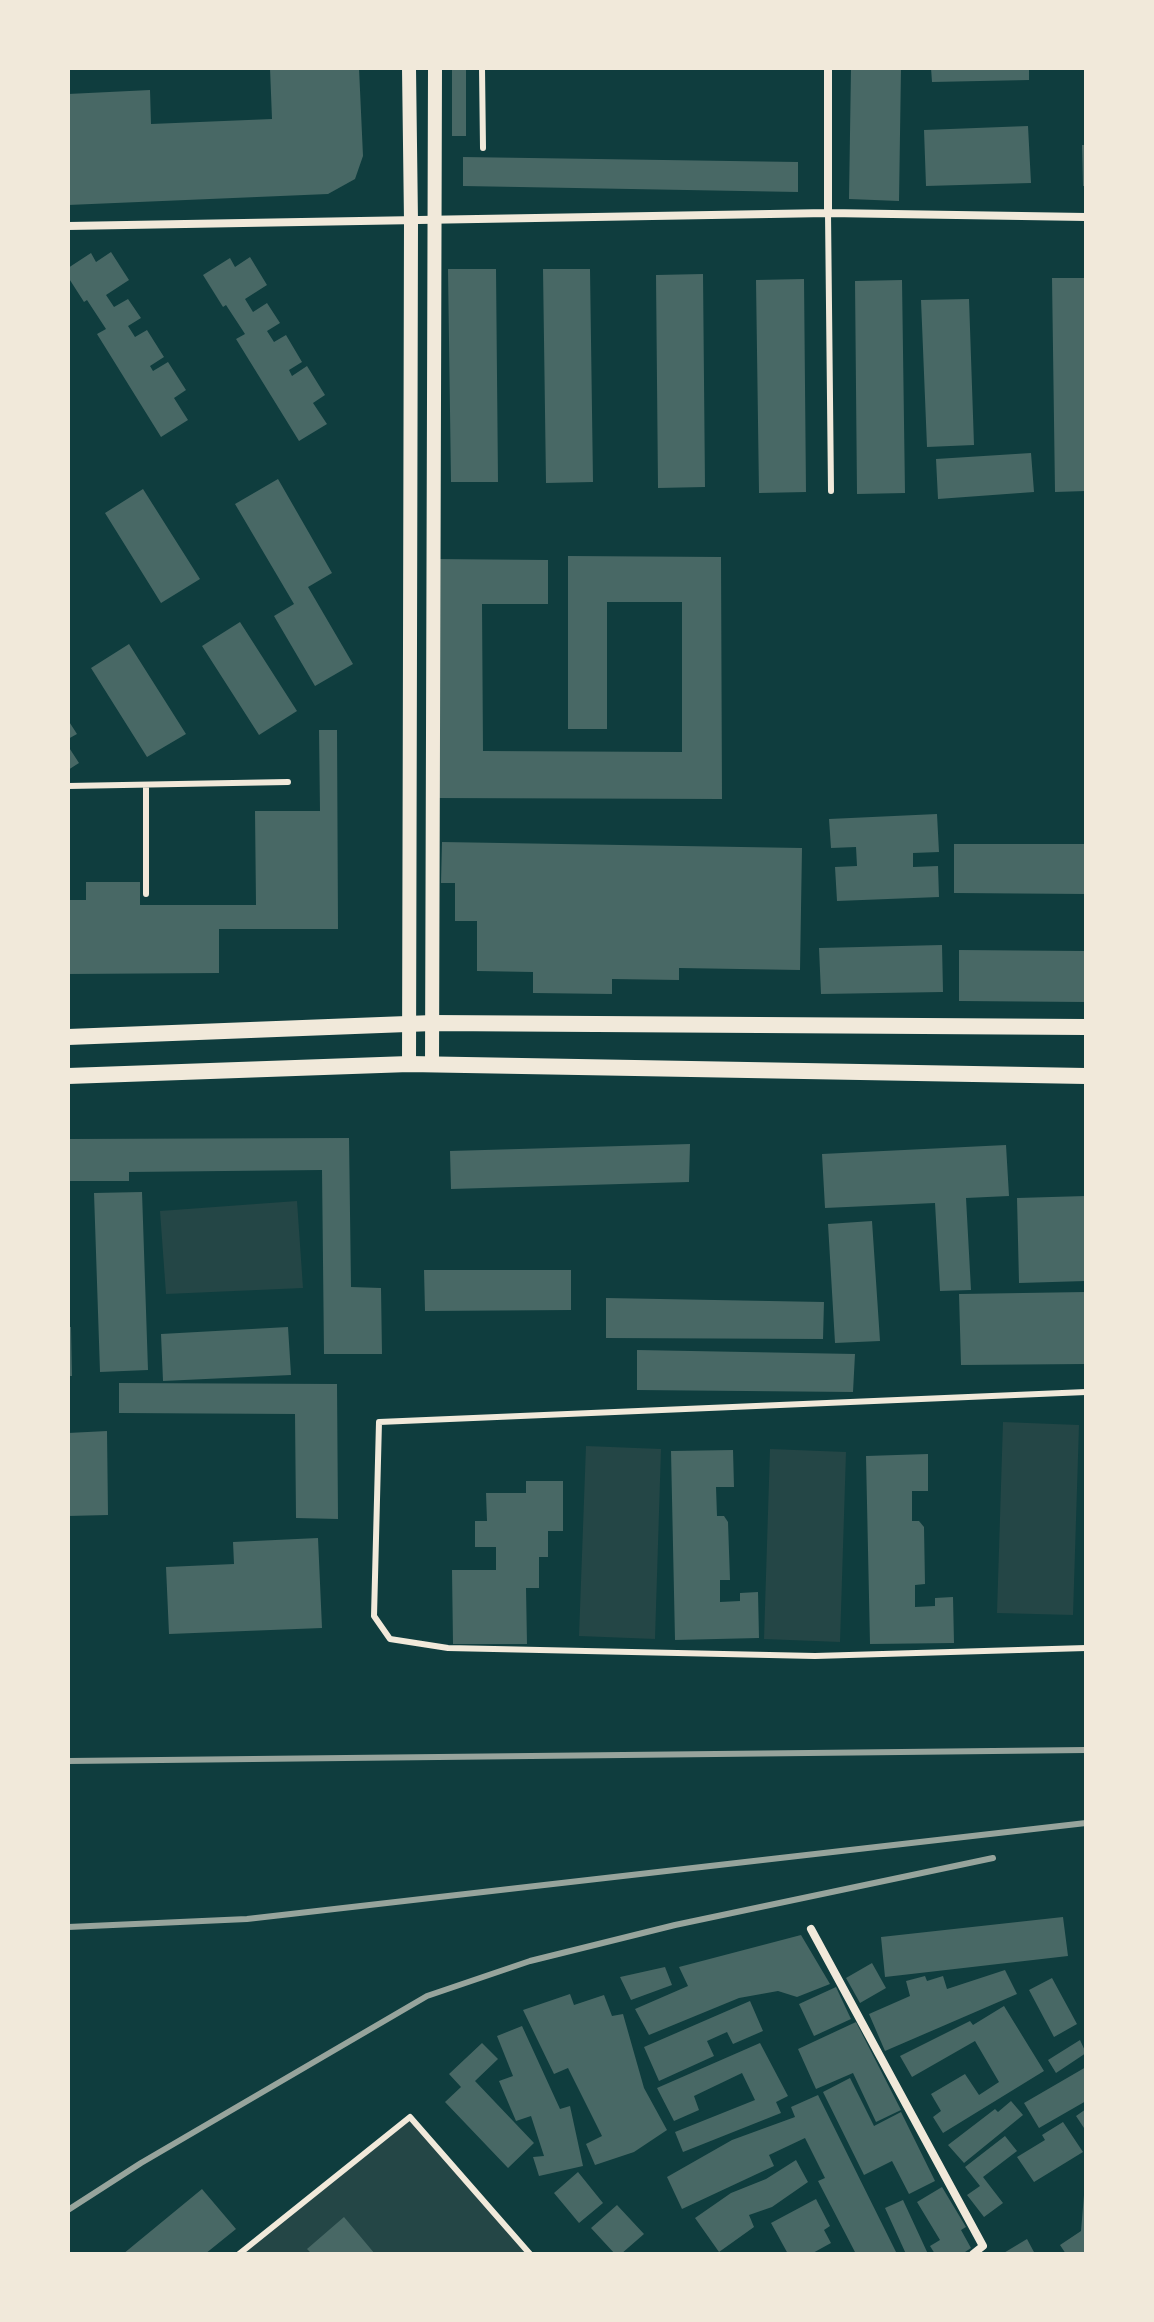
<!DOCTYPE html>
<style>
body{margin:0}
#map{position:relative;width:1154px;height:2322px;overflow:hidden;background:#0f3d3e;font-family:"DM Sans",sans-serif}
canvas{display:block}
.frame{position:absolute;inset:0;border:70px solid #f1e9da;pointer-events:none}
</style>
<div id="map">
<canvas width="1154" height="2322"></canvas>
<div class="frame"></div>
</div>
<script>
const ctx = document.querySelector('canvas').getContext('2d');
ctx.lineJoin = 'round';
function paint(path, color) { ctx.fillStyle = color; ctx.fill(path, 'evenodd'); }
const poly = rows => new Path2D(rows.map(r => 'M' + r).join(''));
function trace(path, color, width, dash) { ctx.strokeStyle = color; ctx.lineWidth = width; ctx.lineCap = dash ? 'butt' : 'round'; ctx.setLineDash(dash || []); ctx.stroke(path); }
const green = poly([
 [297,1201,303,1288,166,1294,160,1211],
 [1003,1422,1079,1425,1073,1615,997,1613],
 [586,1446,661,1449,655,1639,579,1636],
 [770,1449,846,1452,840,1642,764,1639],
 [410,2117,530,2254,239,2254]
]);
const building = poly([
 [270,68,359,68,363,156,355,179,328,194,68,205,68,94,150,90,151,124,272,119],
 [452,68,466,68,466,136,452,136],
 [851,68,901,68,899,201,849,199],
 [931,68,1029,68,1029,80,932,82],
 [1028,126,1031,183,926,186,924,130],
 [1082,145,1086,145,1086,186,1083,186],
 [463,157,798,162,798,192,463,186],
 [111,252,129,280,106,295,114,307,128,299,141,318,128,326,135,337,147,330,164,357,150,366,153,371,168,362,186,390,174,398,188,420,161,437,97,334,106,329,87,300,84,302,68,277,68,268,91,253,96,262],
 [250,257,267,285,245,299,253,312,267,303,280,323,267,331,274,342,286,335,302,362,289,370,292,376,307,366,325,395,313,403,327,424,299,441,236,339,245,334,226,305,223,307,203,275,230,258,235,267],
 [448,269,496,269,498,482,451,482],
 [543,269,590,269,593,482,546,483],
 [703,274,705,487,658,488,656,275],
 [1052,278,1086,278,1086,491,1055,492],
 [804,279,806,492,759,493,756,280],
 [902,280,905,493,857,494,855,281],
 [969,299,974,445,927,447,921,300],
 [1031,453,1034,492,938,499,936,459],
 [278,479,332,573,308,587,353,664,315,686,274,616,294,604,235,504],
 [143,489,200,579,161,603,105,513],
 [568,556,721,557,722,799,434,798,434,559,548,560,548,604,482,604,483,751,682,752,682,602,607,602,607,729,568,729],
 [240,622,297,711,259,735,202,646],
 [129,644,186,734,147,757,91,668],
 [68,720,77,734,68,739],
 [319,730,337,730,338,929,219,929,219,973,68,974,68,900,86,900,86,882,140,882,140,905,256,905,255,811,320,811],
 [68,746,79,763,68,770],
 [937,814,939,852,913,853,913,867,938,866,939,897,837,901,835,867,857,866,856,847,831,848,829,819],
 [442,842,802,848,800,970,679,968,679,980,612,979,612,994,533,993,533,972,477,971,477,921,455,921,455,883,441,883],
 [954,844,1086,844,1086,894,954,893],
 [942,945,943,992,821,994,819,948],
 [959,950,1086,951,1086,1002,959,1001],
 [349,1138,351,1287,381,1288,382,1354,324,1354,322,1170,129,1172,129,1181,68,1181,68,1139],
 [690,1144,689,1182,451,1189,450,1151],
 [1006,1145,1009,1196,966,1198,971,1290,940,1291,935,1203,825,1208,822,1154],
 [142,1192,148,1370,100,1372,94,1193],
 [1086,1196,1086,1281,1019,1283,1017,1198],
 [872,1221,880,1341,835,1343,828,1224],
 [424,1270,571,1270,571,1310,425,1311],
 [1086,1292,1086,1364,961,1365,959,1294],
 [606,1298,824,1302,823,1339,606,1338],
 [68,1327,71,1327,72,1376,68,1376],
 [288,1327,291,1375,163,1381,161,1334],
 [637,1350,855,1354,853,1392,637,1390],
 [119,1383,337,1384,338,1519,296,1518,295,1414,119,1413],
 [107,1431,108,1515,68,1516,68,1433],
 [733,1450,734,1487,716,1487,717,1516,724,1516,728,1522,730,1580,720,1580,720,1602,740,1601,740,1593,758,1592,759,1638,675,1640,671,1451],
 [928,1454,928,1491,912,1491,912,1521,919,1521,924,1527,925,1584,915,1585,915,1607,935,1606,935,1598,953,1597,954,1643,870,1644,866,1456],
 [526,1481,563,1481,563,1531,548,1531,548,1557,539,1557,539,1588,526,1588,527,1644,453,1644,452,1570,496,1570,496,1547,475,1547,475,1521,487,1521,486,1493,526,1493],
 [318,1538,322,1628,169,1634,166,1567,234,1564,233,1542],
 [1063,1917,1068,1956,885,1977,881,1937],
 [801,1935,830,1984,797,1997,778,1991,739,1998,649,2035,635,2009,688,1986,679,1967],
 [872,1963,886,1988,860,2003,846,1978],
 [665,1967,672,1985,631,2000,620,1977],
 [1005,1970,1017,1994,885,2051,869,2014,910,1996,906,1981,925,1976,927,1981,943,1976,947,1989],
 [1052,1978,1077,2024,1054,2037,1029,1990],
 [836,1987,851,2019,814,2036,799,2004],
 [570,1994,574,2005,604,1995,612,2016,623,2014,644,2088,667,2130,634,2152,595,2165,586,2144,602,2136,568,2068,554,2074,523,2010],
 [750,2001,763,2031,733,2044,727,2032,707,2041,714,2056,659,2081,644,2047],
 [1004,2006,1044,2071,943,2133,933,2117,941,2111,931,2094,965,2074,979,2095,999,2082,975,2041,912,2077,900,2056,970,2021,973,2025],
 [856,2022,901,2110,876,2122,853,2073,816,2089,798,2049],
 [522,2026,560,2109,570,2106,583,2166,539,2176,533,2157,544,2156,531,2116,516,2121,499,2081,513,2076,497,2036],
 [1080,2040,1086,2053,1056,2073,1048,2060],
 [482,2043,498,2059,475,2081,534,2143,508,2168,445,2102,461,2087,449,2074],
 [760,2043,788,2096,776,2102,781,2113,683,2152,675,2132,755,2100,742,2073,694,2096,699,2110,674,2121,657,2088],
 [1086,2067,1086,2101,1039,2128,1024,2103],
 [850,2078,874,2126,901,2112,935,2181,909,2194,892,2161,864,2175,823,2092],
 [818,2095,897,2254,856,2254,818,2181,825,2178,805,2138,769,2155,774,2166,682,2209,667,2177,732,2140,795,2117,791,2107],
 [1011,2101,1023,2115,964,2163,948,2145,995,2109,998,2112],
 [1086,2109,1086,2131,1076,2116],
 [1063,2122,1083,2152,1034,2182,1017,2157,1045,2140,1042,2135],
 [1005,2136,1017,2151,983,2177,1003,2203,984,2217,967,2195,980,2186,965,2167],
 [796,2160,808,2182,772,2207,749,2215,754,2227,719,2252,695,2218,731,2193,766,2179],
 [578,2172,603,2203,579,2223,554,2193],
 [942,2187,966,2227,961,2230,971,2248,962,2254,935,2254,930,2246,940,2240,917,2202],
 [202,2189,236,2229,205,2254,123,2254],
 [1084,2195,1086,2195,1086,2254,1066,2254,1060,2245,1081,2231],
 [816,2199,830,2226,824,2230,831,2243,811,2254,788,2254,771,2223],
 [903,2200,928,2254,906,2254,885,2208],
 [617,2205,644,2234,621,2254,615,2254,591,2228],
 [344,2217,375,2254,312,2254,307,2249],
 [1027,2239,1035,2254,1002,2254]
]);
const service = poly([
 [482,68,483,148],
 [828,213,831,491],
 [68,786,288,782],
 [146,894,146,785],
 [1086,1392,379,1422,374,1616,390,1639,448,1648,815,1656,1086,1648],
 [239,2254,410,2117,530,2254]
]);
const minor = poly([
 [828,213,828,68],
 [68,226,828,213,1086,217],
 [811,1929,983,2246,973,2254]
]);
const tertiary = poly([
 [409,1064,411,221,409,68],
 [432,1064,435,68]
]);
const secondary = poly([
 [68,1037,433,1023,1086,1027],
 [68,1076,409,1064,1086,1076]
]);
const rail = poly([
 [68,1761,1086,1750],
 [68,1927,247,1919,1086,1823],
 [68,2210,141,2163,427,1996,530,1961,675,1925,993,1858]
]);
paint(green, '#244646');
paint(building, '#486865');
trace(service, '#f1e9da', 6);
trace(minor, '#f1e9da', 8);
trace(tertiary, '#f1e9da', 14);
trace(secondary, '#f1e9da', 16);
trace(rail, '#97a49c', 6);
</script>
